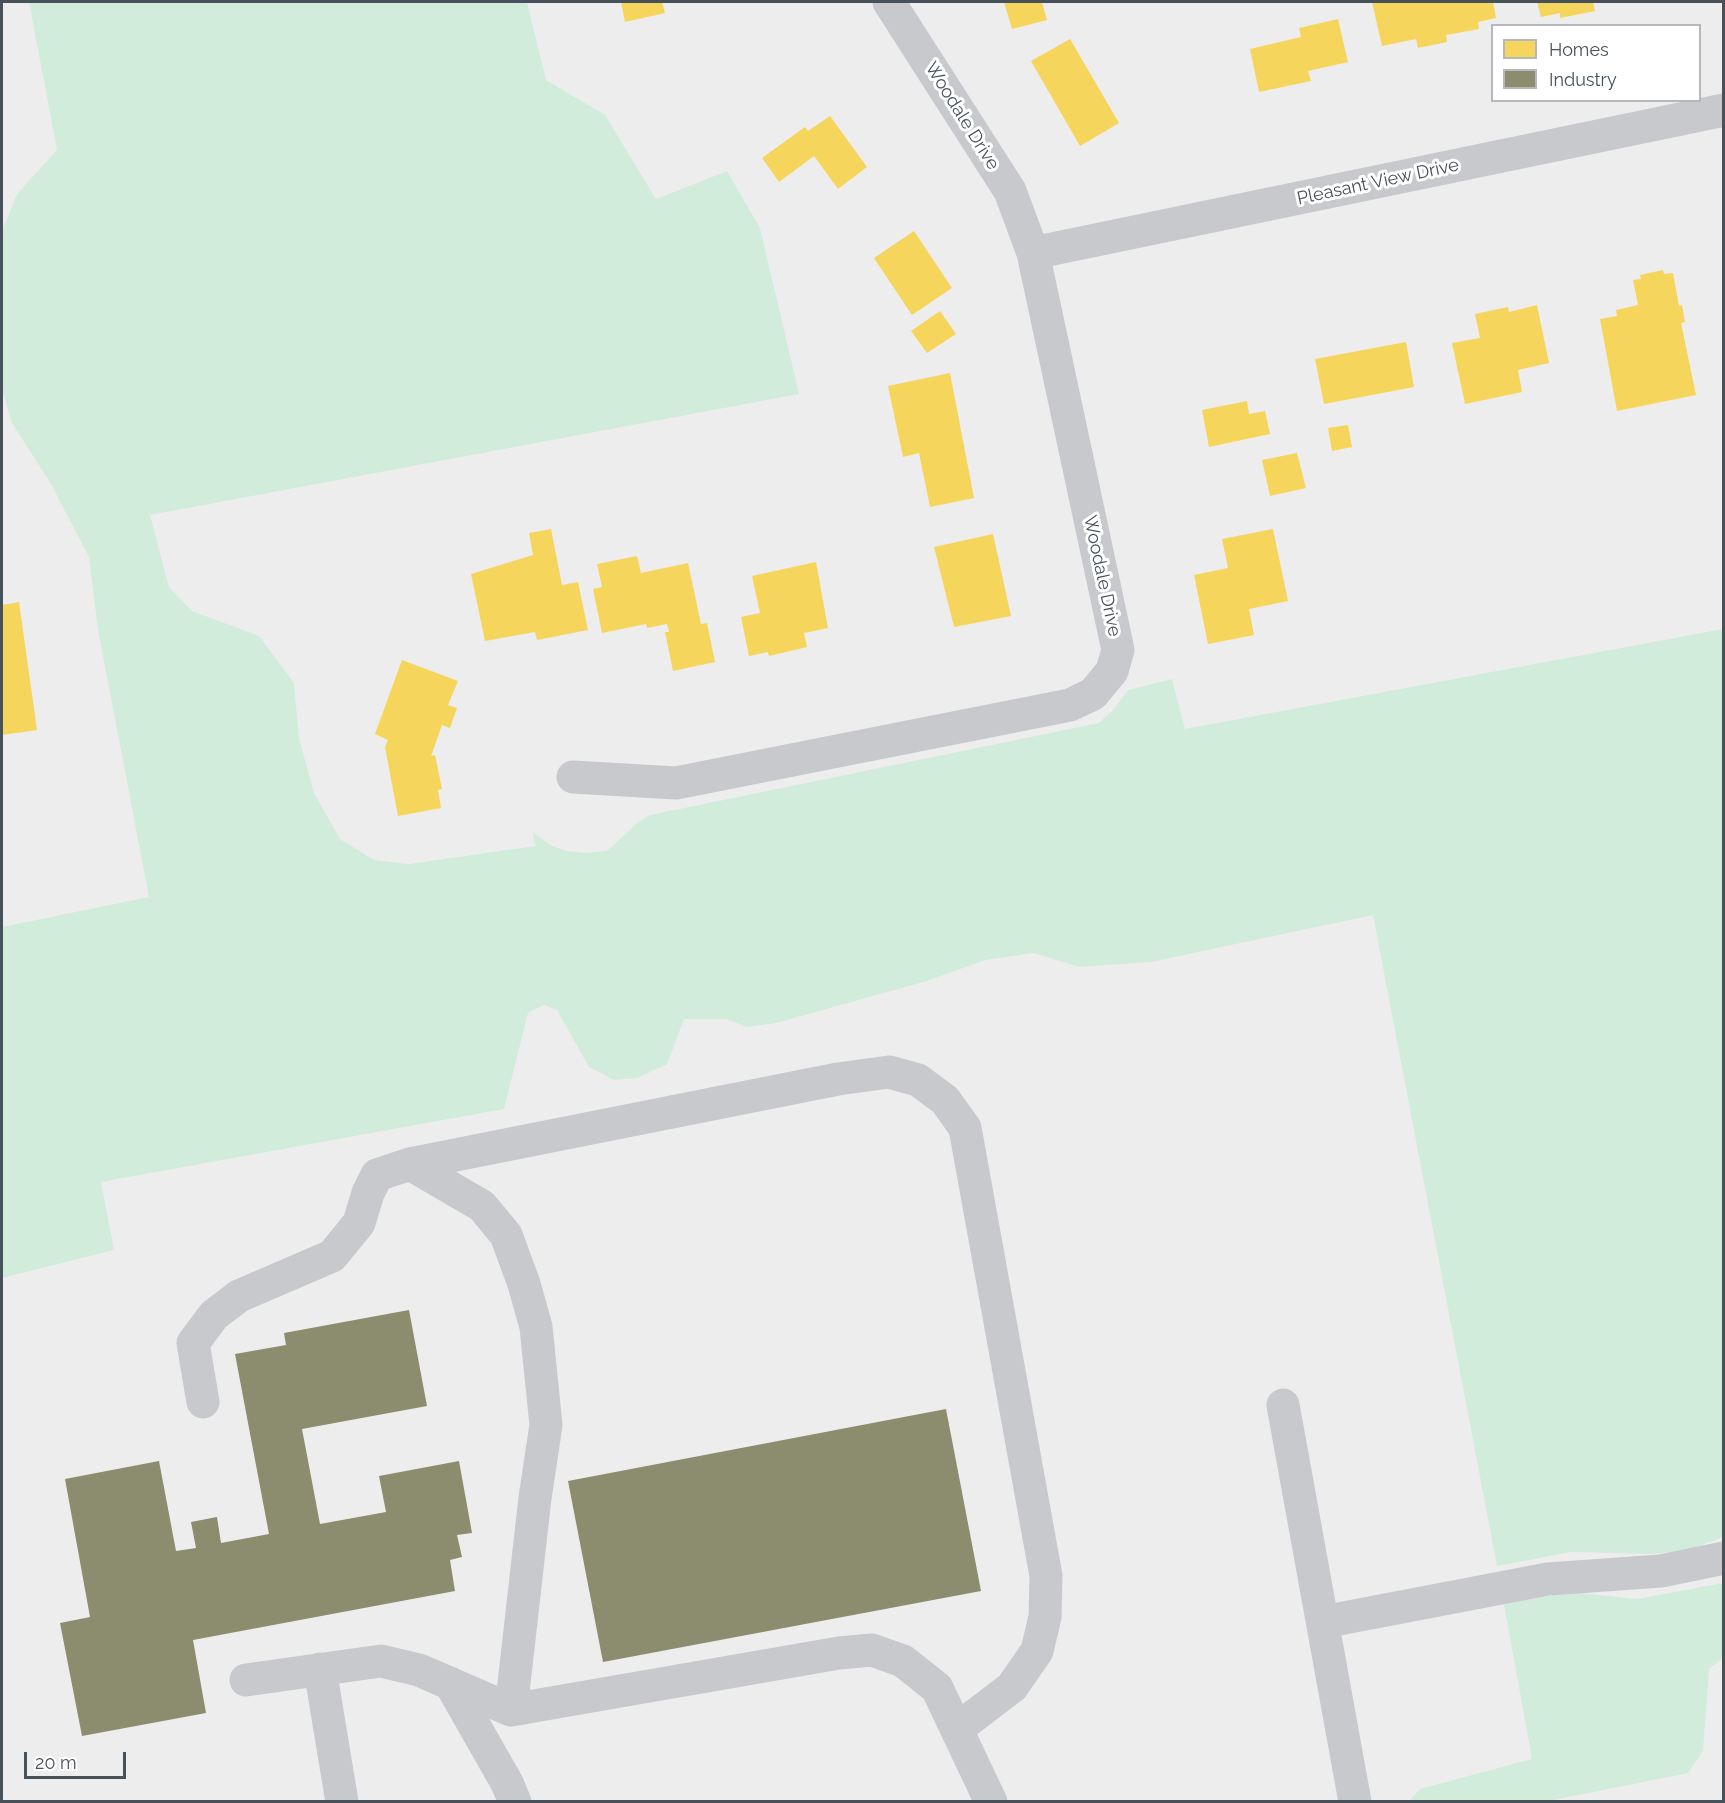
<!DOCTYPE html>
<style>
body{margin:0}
#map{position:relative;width:1725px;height:1803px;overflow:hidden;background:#eeeded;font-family:Raleway,sans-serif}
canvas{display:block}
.frame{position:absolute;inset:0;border:3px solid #465159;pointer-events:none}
.legend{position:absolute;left:1491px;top:24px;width:210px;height:78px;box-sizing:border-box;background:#fff;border:2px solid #b5b9bd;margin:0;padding:8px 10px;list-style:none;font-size:18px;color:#465159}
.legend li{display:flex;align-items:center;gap:12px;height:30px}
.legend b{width:30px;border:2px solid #b5b9bd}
.scale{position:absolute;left:24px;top:1752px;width:102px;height:27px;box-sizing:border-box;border:3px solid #465159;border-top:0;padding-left:8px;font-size:18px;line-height:21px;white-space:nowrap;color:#465159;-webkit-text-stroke:4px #fff;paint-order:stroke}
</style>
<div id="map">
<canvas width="1725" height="1803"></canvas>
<div class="frame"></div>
<ul class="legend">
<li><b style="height:16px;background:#f6d55c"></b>Homes</li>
<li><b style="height:16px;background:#8c8c6e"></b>Industry</li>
</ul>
<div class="scale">20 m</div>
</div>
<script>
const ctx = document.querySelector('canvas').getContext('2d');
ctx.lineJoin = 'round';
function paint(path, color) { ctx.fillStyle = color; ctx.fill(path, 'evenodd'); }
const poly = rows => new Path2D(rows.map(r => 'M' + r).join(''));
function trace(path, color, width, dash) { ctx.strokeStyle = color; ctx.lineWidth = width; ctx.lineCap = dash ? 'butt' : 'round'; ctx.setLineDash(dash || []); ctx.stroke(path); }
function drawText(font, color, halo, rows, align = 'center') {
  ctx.font = font + ' Raleway,sans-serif'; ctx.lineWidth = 6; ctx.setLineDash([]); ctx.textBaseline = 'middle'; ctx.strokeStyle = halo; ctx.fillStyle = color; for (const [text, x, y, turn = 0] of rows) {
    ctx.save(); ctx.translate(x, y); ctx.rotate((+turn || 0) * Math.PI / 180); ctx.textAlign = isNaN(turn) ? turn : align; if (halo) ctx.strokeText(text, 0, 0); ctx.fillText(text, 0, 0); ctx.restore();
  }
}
const green = poly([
 [29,2,527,2,546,80,605,115,656,199,727,171,760,228,799,394,150,515,169,587,192,611,259,636,294,683,299,738,314,793,340,839,374,860,409,864,535,846,533,832,550,845,567,851,586,853,607,851,637,823,650,815,1099,723,1114,709,1128,690,1172,679,1185,729,1723,629,1723,1537,1689,1550,1651,1554,1571,1552,1497,1566,1373,915,1151,962,1079,967,1034,953,985,960,927,981,776,1023,747,1027,726,1019,684,1019,667,1064,638,1078,614,1080,589,1067,557,1010,544,1005,528,1013,504,1109,101,1182,114,1250,2,1278,2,927,149,897,98,630,89,557,51,484,12,423,2,389,2,231,17,194,57,150],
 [1723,1583,1723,1658,1709,1669,1703,1751,1688,1773,1548,1801,1408,1802,1420,1789,1532,1759,1504,1604,1571,1592,1637,1599]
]);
const homes = poly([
 [621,2,662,2,665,13,625,22],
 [1004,2,1042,2,1047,20,1012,29],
 [1372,2,1493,2,1496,18,1478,22,1479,29,1446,35,1447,42,1418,48,1416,39,1382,46],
 [1537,2,1593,2,1595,11,1560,18,1560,13,1541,17],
 [1338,19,1348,62,1308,71,1311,81,1259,92,1250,49,1301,37,1299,28],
 [1070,39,1119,123,1080,146,1031,61],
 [830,116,867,167,838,189,814,156,779,182,762,158,805,127,808,131],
 [914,231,952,288,912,315,874,258],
 [1663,270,1664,274,1673,273,1679,306,1682,305,1685,322,1681,323,1696,395,1617,411,1600,319,1617,316,1616,310,1638,305,1633,280,1641,279,1640,275],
 [1537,305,1549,363,1518,370,1522,392,1465,404,1452,343,1480,338,1475,314,1508,307,1509,312],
 [940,311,956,334,927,353,911,331],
 [1406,342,1414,387,1324,404,1315,359],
 [950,373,974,498,930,507,919,453,903,457,888,386],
 [1247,401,1249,414,1265,411,1270,434,1209,447,1202,410],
 [1348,425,1352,447,1332,451,1328,428],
 [1297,453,1306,488,1270,496,1262,460],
 [551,529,562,585,578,582,588,630,537,640,535,632,485,641,471,574,533,555,529,533],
 [1273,529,1288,601,1249,609,1254,635,1208,644,1194,575,1228,568,1222,539],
 [993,534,1011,616,954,627,934,547],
 [637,556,641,573,688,563,701,624,707,623,715,662,673,671,665,632,669,632,667,624,647,628,646,624,602,633,593,589,602,587,597,564],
 [816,562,828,628,804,633,807,647,769,656,768,652,749,656,741,617,760,613,752,576],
 [19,602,37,730,2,735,2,605],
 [402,660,458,681,448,705,457,708,450,728,442,725,431,756,435,755,442,789,438,790,441,808,398,816,385,747,388,740,375,734]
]);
const industry = poly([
 [409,1310,427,1406,302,1429,320,1524,386,1512,379,1476,459,1461,472,1533,457,1535,462,1557,450,1560,455,1591,193,1640,206,1713,82,1736,60,1623,90,1617,65,1479,159,1461,176,1551,196,1548,191,1522,217,1517,221,1543,269,1534,235,1354,286,1345,284,1333],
 [946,1409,981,1591,603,1662,568,1481]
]);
const minor = poly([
 [1033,253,1724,110],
 [573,777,676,783,1070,705,1093,694,1112,671,1118,650,1033,253,1010,191,889,2],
 [410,1164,482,1206,506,1235,524,1284,536,1327,546,1425,535,1498,511,1710],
 [203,1402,193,1343,214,1315,239,1296,332,1256,359,1223,368,1193,377,1175,410,1164,838,1079,889,1072,918,1080,945,1100,965,1128,1046,1576,1045,1617,1037,1651,1012,1687,957,1729],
 [1283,1405,1355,1802],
 [1323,1622,1548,1579,1661,1571,1724,1558],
 [320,1669,342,1802],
 [246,1680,381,1661,419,1670,511,1710,839,1653,872,1650,903,1661,937,1688,991,1802],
 [450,1683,507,1783,515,1802]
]);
const streetNames = [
 ["Woodale Drive",962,116,58],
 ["Pleasant View Drive",1378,182,-12],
 ["Woodale Drive",1102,576,78]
];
paint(green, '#d2ecdb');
paint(homes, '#f6d55c');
paint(industry, '#8c8c6e');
trace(minor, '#c7c9cc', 33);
drawText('18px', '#465159', '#fff', streetNames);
</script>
